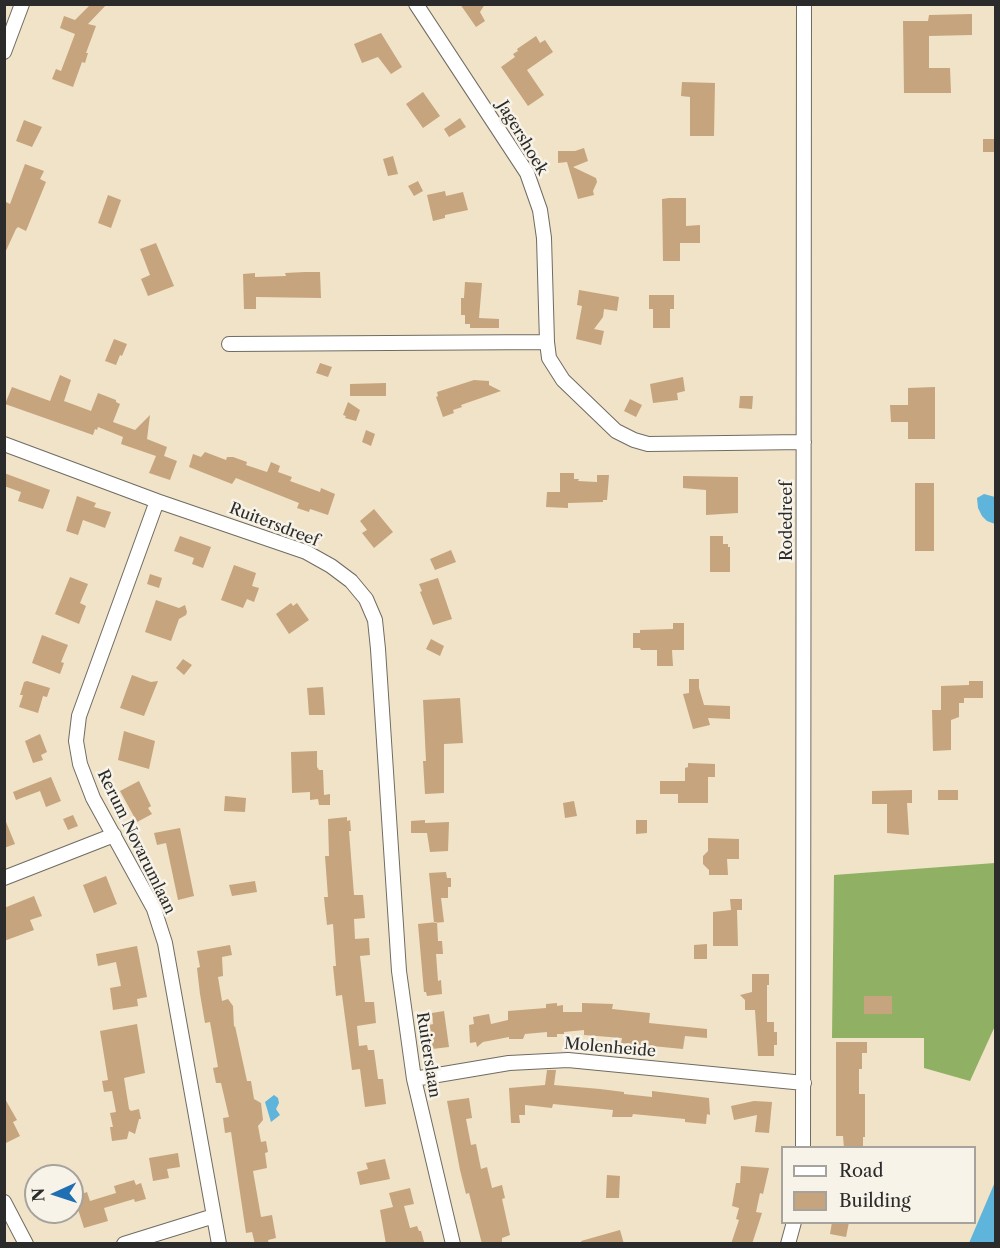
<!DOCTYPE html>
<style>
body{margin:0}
#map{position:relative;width:1000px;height:1248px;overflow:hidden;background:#f0e3c7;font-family:"Libre Caslon Text",serif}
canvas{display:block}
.frame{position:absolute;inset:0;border:6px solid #2b2b2b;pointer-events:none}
.legend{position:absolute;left:781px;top:1146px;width:195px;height:78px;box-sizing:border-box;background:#f7f3e8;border:2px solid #a5a39c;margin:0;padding:8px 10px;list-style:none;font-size:18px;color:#2b2b2b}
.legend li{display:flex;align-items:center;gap:12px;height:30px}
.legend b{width:30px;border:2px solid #a5a39c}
.north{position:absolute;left:24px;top:1164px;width:60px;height:60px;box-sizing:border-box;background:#f7f3e8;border:2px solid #a5a39c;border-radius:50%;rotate:267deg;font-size:16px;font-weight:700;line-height:24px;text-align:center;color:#2b2b2b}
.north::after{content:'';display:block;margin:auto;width:21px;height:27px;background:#1f6fb2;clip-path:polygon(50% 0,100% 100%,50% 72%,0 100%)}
</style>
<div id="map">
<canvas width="1000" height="1248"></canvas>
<div class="frame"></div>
<ul class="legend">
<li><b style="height:8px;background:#fff"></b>Road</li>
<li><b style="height:16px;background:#c6a47d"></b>Building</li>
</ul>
<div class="north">N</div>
</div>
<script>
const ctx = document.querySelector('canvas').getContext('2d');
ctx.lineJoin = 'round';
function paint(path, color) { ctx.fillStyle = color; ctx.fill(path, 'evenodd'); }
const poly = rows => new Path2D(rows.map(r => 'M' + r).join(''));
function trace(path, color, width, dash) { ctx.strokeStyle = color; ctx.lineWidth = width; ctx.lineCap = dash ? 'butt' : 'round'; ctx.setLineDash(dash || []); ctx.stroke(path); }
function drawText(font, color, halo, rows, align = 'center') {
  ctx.font = font + ' "Libre Caslon Text",serif'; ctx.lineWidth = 5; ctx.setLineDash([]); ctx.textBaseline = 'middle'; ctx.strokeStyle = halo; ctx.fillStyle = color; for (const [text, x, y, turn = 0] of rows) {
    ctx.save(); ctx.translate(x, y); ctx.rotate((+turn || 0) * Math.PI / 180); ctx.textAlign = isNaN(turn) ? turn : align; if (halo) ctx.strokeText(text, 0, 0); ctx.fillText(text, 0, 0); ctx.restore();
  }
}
const forest = poly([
 [995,863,995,1026,970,1081,924,1068,924,1038,832,1038,834,875]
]);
const water = poly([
 [984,494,995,497,995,524,987,521,982,516,978,508,977,498],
 [274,1095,278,1098,279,1103,276,1109,280,1115,271,1122,265,1102],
 [995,1182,995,1243,969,1243]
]);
const building = poly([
 [91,4,107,4,88,24,96,26,86,53,88,53,85,63,82,62,73,87,52,79,56,69,61,71,75,34,60,28,64,16,75,20],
 [460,4,485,4,480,12,485,21,476,27],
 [972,14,972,35,929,36,929,68,950,68,951,93,904,93,903,21,928,21,929,15],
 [381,33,402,67,391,74,378,57,362,63,354,44],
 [536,36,540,43,545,40,553,52,527,70,544,95,528,106,501,67,515,57,513,54,518,51,517,49],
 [682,82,715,83,714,136,690,136,690,97,681,96],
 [423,92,440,116,423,128,406,104],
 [460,118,466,127,449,137,444,129],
 [24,120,42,127,32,147,16,141],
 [983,139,996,139,996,152,983,152],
 [584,148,588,161,573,167,596,178,597,182,593,191,594,195,578,199,567,162,558,163,558,151,575,151],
 [393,156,398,174,388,176,383,159],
 [25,164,44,171,40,179,46,182,26,231,18,227,16,229,4,255,4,201,10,204],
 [418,181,423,191,414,196,408,186],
 [445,191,446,196,463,192,468,210,445,215,445,218,433,221,427,195],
 [108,195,121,200,111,228,98,223],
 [669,198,686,198,686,226,700,225,700,243,680,243,680,261,663,261,662,199],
 [156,243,174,286,148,296,141,279,150,275,140,249],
 [305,272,320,272,321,298,256,297,256,309,244,309,243,274,255,273,255,277,286,276,285,273],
 [465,282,482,283,479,318,499,319,499,328,470,328,470,324,465,324,465,315,461,315,461,298,464,298],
 [579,290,619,297,617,311,604,309,603,317,594,329,604,331,601,345,576,339,582,306,577,305],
 [649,295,674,295,674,309,670,309,670,328,653,328,653,309,649,309],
 [114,339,127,344,122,356,120,355,116,365,105,361],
 [320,363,332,367,328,377,316,373],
 [60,375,71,380,64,401,91,411,98,393,116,400,116,402,120,404,113,422,135,430,150,415,147,439,167,447,164,456,177,461,170,480,149,473,156,456,121,444,123,437,98,427,97,430,95,429,93,435,5,404,12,387,50,401],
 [683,377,685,391,677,393,678,400,653,403,650,384],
 [474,380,489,381,489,385,501,391,461,405,462,407,453,410,454,413,443,417,436,397,438,396,437,392],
 [386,383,386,396,350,396,350,384],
 [935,387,935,439,908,439,908,422,891,422,890,405,908,405,908,388],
 [740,396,753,396,752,409,739,408],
 [630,399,642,405,636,417,624,411],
 [348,402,360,410,356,421,345,418,346,416,343,415],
 [366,430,375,434,371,446,362,442],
 [205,452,226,460,227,457,233,457,247,462,246,465,267,472,271,462,280,466,278,472,292,477,290,481,320,492,321,488,335,494,328,515,310,509,309,512,297,508,299,503,236,478,232,484,189,467,193,454,201,457],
 [4,473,50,490,43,509,18,501,21,492,4,486],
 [560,473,574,473,574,479,579,479,578,481,597,482,597,475,609,475,607,500,603,500,603,502,568,503,568,508,546,507,547,492,560,492],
 [683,476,738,477,738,513,706,515,706,490,683,488],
 [915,483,934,483,934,551,915,551],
 [77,496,96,503,94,507,111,512,105,528,83,520,78,535,66,531],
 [374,509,393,532,374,548,362,533,367,530,360,521],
 [180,536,211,547,203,568,192,564,194,558,174,551],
 [710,536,723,536,723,544,728,544,728,547,730,547,730,572,710,572],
 [451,550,456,562,435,570,430,559],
 [234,565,256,573,252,586,259,588,254,602,247,599,243,608,221,600],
 [150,574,162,578,159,588,147,584],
 [70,577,88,584,80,603,86,606,79,624,55,614],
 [438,578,452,619,433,625,420,592,422,591,419,584],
 [156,600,179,608,185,605,187,612,186,615,179,619,171,641,145,632],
 [291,603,293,606,297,603,309,620,289,634,276,614],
 [673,623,684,623,684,650,672,650,673,666,657,666,657,650,641,650,640,648,633,648,633,633,640,633,640,630,673,629],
 [42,635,68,645,61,662,64,663,60,674,32,663],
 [431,639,444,646,440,656,426,649],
 [183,659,192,665,184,675,176,668],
 [132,675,151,682,158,681,144,716,120,708],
 [689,679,699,679,699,688,704,705,730,706,730,719,708,718,710,725,693,729,683,694,689,693],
 [27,681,50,688,47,697,43,696,38,713,19,707,23,695,20,695,24,682],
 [969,681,983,681,983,698,964,698,964,703,959,703,959,717,951,720,951,750,933,751,932,710,941,710,941,686,969,685],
 [323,687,325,715,309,715,307,688],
 [460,698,463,743,444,744,444,793,425,794,423,761,426,761,423,700],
 [124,731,155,741,149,769,118,760],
 [40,734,47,752,41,755,43,760,33,763,25,741],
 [317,751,317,767,319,770,323,770,324,795,330,794,330,805,319,805,318,799,310,800,310,792,292,793,291,752],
 [688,763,715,764,715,777,708,777,708,803,678,803,678,794,660,794,660,781,685,781,685,768,688,767],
 [51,777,61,801,46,807,40,791,16,800,13,792],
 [139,781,151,806,148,808,152,814,137,822,120,791],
 [912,790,912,803,907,803,909,835,887,833,887,804,872,804,872,791],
 [938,790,958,790,958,800,938,800],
 [225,796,246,798,245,812,224,811],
 [574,801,577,816,565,818,563,803],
 [73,815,78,826,68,830,63,819],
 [4,817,15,844,4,848],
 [347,817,347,821,350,820,351,831,349,831,354,895,363,895,365,918,354,919,355,939,369,938,370,955,360,956,365,1002,374,1002,376,1023,357,1026,359,1046,367,1045,368,1050,374,1050,378,1079,383,1079,386,1104,365,1107,360,1069,352,1070,342,995,336,996,333,966,336,966,333,924,327,925,325,907,324,897,328,897,325,856,329,856,328,819],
 [425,820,425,823,449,822,448,851,430,852,427,833,411,833,411,821],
 [636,820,647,820,647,833,636,834],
 [180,828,194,896,178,900,166,843,157,845,154,833],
 [708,838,739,839,739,859,727,859,728,875,709,875,709,870,703,864,703,856,708,851],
 [446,872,447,878,451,878,451,887,448,887,448,898,441,898,444,922,434,923,429,873],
 [106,876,117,904,94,913,83,885],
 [255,881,257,892,232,896,229,885],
 [34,896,42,916,30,920,34,930,4,941,4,908],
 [730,899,742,899,742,910,737,910,738,946,713,946,713,912,731,910],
 [437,922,438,941,442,941,443,954,436,954,438,981,441,980,442,994,427,996,426,992,424,992,418,924],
 [707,944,707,959,694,959,694,945],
 [230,945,232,955,222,957,223,976,218,977,222,1001,228,999,233,1006,234,1027,235,1026,247,1081,251,1081,254,1099,261,1103,263,1120,258,1126,261,1142,266,1141,268,1152,265,1153,267,1168,253,1171,261,1217,272,1215,276,1238,268,1240,269,1244,255,1244,252,1232,246,1233,231,1132,225,1133,223,1118,229,1117,221,1083,216,1083,213,1068,218,1067,210,1022,205,1023,200,994,197,968,200,967,197,951],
 [137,946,147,997,137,999,138,1006,113,1010,110,988,121,986,116,962,98,966,96,954],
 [752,974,769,974,769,985,767,985,767,1022,774,1022,774,1032,777,1032,777,1045,774,1045,774,1056,758,1056,755,1010,745,1010,745,1000,740,995,752,992],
 [864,996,892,996,892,1014,864,1014],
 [557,1003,557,1006,563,1005,563,1012,582,1012,582,1003,613,1004,612,1009,650,1013,649,1023,707,1029,707,1038,685,1036,683,1049,621,1043,622,1038,584,1035,584,1030,564,1032,564,1034,557,1034,557,1037,547,1037,547,1032,525,1034,523,1039,509,1039,509,1037,483,1042,477,1047,476,1042,470,1043,469,1025,474,1024,473,1017,489,1014,491,1024,508,1020,508,1011,546,1008,546,1004],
 [444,1011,449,1047,432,1049,429,1025,433,1024,432,1013],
 [137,1024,145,1073,124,1078,129,1109,131,1111,139,1109,141,1119,139,1119,135,1134,129,1131,127,1139,112,1141,110,1127,113,1127,110,1113,116,1112,112,1091,104,1092,102,1081,108,1080,100,1031],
 [836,1042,867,1042,867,1053,862,1053,862,1069,859,1069,859,1094,865,1094,865,1137,863,1137,863,1148,844,1148,843,1136,836,1136],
 [547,1070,556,1070,554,1085,600,1089,624,1092,624,1094,652,1097,652,1091,709,1098,710,1115,707,1114,706,1124,685,1122,685,1119,633,1114,632,1117,612,1117,613,1110,553,1104,552,1108,525,1105,525,1115,519,1115,520,1123,511,1123,509,1088,545,1085],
 [4,1097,17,1120,13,1122,20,1136,4,1144],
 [469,1098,472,1118,466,1119,471,1145,476,1144,481,1169,487,1167,492,1188,502,1185,505,1198,502,1199,510,1235,502,1238,502,1244,482,1244,469,1193,466,1194,460,1170,447,1101],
 [754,1101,772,1102,769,1133,755,1132,757,1115,734,1120,731,1106],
 [178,1153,180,1167,167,1169,169,1178,153,1181,149,1158],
 [385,1159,390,1179,360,1185,357,1172,368,1169,366,1163],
 [741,1166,769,1168,763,1194,760,1193,756,1212,762,1213,752,1244,731,1244,739,1220,736,1219,739,1208,732,1206,736,1183,740,1183],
 [607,1175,620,1176,619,1198,606,1198],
 [134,1180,136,1185,141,1183,146,1199,135,1202,134,1199,104,1208,108,1221,84,1228,74,1197,87,1192,90,1201,116,1193,114,1186],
 [410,1188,414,1204,404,1206,410,1228,417,1226,419,1231,421,1231,424,1242,386,1244,380,1210,393,1207,389,1193],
 [832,1222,849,1222,846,1237,830,1234],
 [620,1230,624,1244,582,1244,581,1241]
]);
const minor = poly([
 [416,4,527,173,540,210,544,238,547,342,549,358,563,380,616,431,634,440,648,444,804,442],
 [4,52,22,4],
 [229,344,547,342],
 [4,444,157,501,306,552,331,566,351,581,366,599,375,620,378,649,399,971,414,1079,453,1244],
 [157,501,79,716,76,741,80,764,93,798,154,909,165,943,219,1244],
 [4,878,114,835],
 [414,1079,509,1063,568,1060,804,1083],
 [803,1148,804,4],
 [4,1202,26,1244],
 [124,1244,214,1216],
 [788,1244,794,1222]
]);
const streetNames = [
 ["Jagershoek",522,138,59],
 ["Rodedreef",787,521,-90],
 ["Ruitersdreef",274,525,21],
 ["Rerum Novarumlaan",136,842,64],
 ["Molenheide",610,1048,5],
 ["Ruiterslaan",428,1055,81]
];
paint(forest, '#90b063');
paint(water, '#5fb4db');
paint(building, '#c6a47d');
trace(minor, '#706b62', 16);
trace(minor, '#fff', 14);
drawText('16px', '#2b2b2b', '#f7f3e8', streetNames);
</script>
